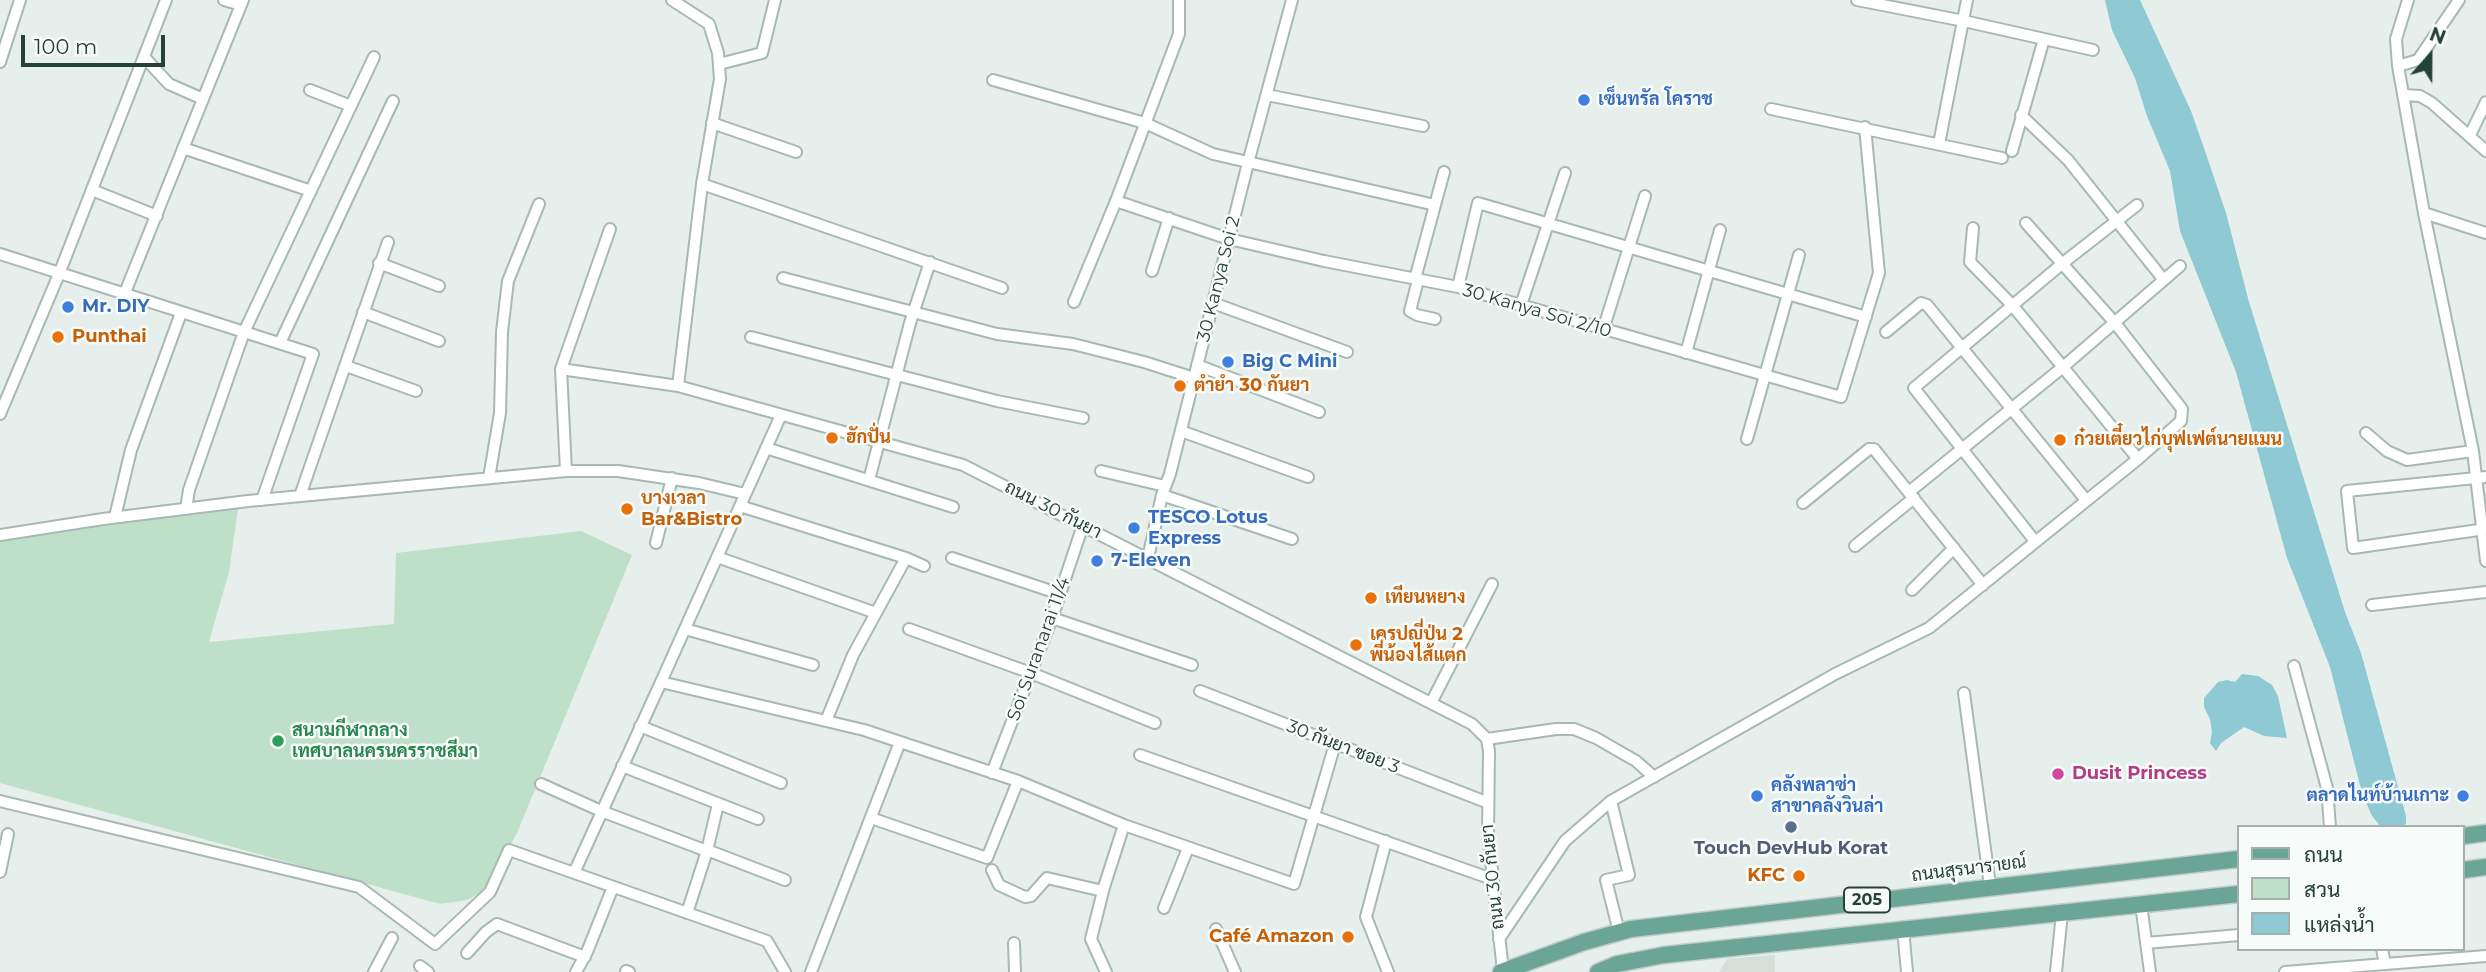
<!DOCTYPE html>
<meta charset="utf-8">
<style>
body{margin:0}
#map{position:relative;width:2486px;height:972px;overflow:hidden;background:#e6efeb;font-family:Montserrat,Sarabun,sans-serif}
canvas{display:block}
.legend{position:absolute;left:2237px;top:825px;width:228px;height:126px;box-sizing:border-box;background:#f7fbf9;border:2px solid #a3b1ad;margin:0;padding:9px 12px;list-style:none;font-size:21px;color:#24423a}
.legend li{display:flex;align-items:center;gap:14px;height:35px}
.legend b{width:35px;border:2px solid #a3b1ad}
.north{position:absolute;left:2395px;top:21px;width:70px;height:70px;-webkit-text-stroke:5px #f7fbf9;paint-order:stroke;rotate:21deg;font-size:19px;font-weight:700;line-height:28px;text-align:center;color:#24423a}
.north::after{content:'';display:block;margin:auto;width:24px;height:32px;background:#24423a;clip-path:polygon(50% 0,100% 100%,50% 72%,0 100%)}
.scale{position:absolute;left:21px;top:35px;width:144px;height:32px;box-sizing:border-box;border:4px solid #24423a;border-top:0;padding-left:9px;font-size:21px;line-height:24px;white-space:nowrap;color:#24423a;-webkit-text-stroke:5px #f7fbf9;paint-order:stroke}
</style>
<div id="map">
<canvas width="2486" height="972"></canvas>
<ul class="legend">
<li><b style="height:9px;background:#6aa596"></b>ถนน</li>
<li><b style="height:19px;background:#bfe0c8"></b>สวน</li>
<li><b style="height:19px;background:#8ec9d4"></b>แหล่งน้ำ</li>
</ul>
<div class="north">N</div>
<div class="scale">100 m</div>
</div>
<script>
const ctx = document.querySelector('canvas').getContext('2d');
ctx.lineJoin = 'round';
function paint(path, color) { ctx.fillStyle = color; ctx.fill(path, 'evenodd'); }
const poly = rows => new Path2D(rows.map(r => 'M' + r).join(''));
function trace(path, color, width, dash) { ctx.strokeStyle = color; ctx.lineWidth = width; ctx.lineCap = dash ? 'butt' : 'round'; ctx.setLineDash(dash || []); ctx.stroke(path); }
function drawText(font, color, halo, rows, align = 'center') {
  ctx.font = font + ' Montserrat,Sarabun,sans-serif'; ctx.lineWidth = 5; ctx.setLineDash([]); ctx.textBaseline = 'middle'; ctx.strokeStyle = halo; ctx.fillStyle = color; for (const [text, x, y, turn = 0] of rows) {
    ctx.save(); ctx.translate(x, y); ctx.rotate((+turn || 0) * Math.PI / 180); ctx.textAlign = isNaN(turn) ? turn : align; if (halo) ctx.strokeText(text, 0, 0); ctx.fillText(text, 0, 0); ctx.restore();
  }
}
const built = poly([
 [1775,955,1775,972,1719,972,1727,959]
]);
const green = poly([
 [239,502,229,572,209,642,394,624,396,553,581,531,632,555,517,833,486,889,467,900,440,904,0,783,0,536]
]);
const water = poly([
 [2105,0,2140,0,2191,111,2204,148,2226,213,2249,302,2345,612,2361,653,2406,816,2406,823,2403,827,2380,826,2372,816,2362,793,2330,667,2287,558,2236,372,2180,231,2170,171,2147,116,2135,78,2112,30],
 [2242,674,2258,676,2272,685,2278,696,2287,738,2264,736,2244,727,2221,743,2216,751,2210,743,2212,732,2210,719,2204,707,2204,698,2218,682,2227,680,2235,682]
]);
const street = poly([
 [224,0,241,5],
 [672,0,709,24,718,53,720,79,702,184,678,386],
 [1857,0,1964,21,2093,50],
 [2408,0,2396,39,2398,66,2424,213,2473,451,2486,561],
 [144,57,169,84,203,99],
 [0,62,20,0],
 [719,64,762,53,775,0],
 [2398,66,2418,60,2459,0],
 [993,80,1145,123,1213,154,1435,205,1415,279],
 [310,90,351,106],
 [1267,95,1423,126],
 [2403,95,2420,96,2432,103,2486,151],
 [1771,109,2002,158],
 [2021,115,2068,160,2163,279],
 [712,123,796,152],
 [2470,135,2486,102],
 [1939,144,1967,0],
 [183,148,311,191],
 [2012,151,2044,39],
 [702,184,1002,288],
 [92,190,157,216],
 [1116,201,1229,239,1324,261,1458,287,1841,397,1879,273,1865,127],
 [1435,205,1444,172],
 [2424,213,2486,233],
 [1973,228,1970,262,2013,306,2138,459],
 [0,254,313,354,262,500],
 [379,263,439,286],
 [1152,271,1169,218],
 [783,278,997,334,1073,344,1144,362,1194,378],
 [1418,280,1410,311,1417,315,1435,319],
 [1458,287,1478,203,1866,317],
 [124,295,243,0],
 [1074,302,1116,201,1179,34,1179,0],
 [1213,303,1347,352],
 [1521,305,1565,173],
 [363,312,439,341],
 [1603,330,1645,196],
 [1886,332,1921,303,1927,305,2086,500],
 [751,337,997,401,1083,418],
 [280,343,393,101],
 [1686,353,1720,230],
 [1197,365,1319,412],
 [346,366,416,391],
 [561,369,678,386,963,465,1472,724,1487,739,1489,751,1488,833,1503,971],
 [0,414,59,274,166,0],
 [781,415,661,682,864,730,1018,781,1124,825,1104,887,1091,939,1106,972],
 [1181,431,1308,477],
 [2366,433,2387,451,2407,460,2473,451],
 [1747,439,1799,255],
 [766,448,953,507],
 [566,471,561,369,610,229],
 [1101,471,1165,486],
 [2486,477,2347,491,2353,548,2486,529],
 [489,478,500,413,502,332,508,281,539,204],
 [869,480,910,323,930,262],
 [1909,492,2063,367,2180,266],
 [1162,495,1292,539],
 [300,496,388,242],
 [1803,503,1869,449,1874,449,1983,585],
 [740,506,906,558,924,566],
 [186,509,189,490,244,332,374,57],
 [115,517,131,450,181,313],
 [0,535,103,519,248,501,566,471,618,471,699,483,745,494],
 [2034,540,1914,388,2063,263,2137,205],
 [656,543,672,478],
 [1855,546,1914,498],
 [717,557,876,613],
 [952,558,1060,594],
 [1148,558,1162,495,1170,474,1248,163,1292,0],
 [1912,590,1954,548],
 [2372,605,2486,592],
 [1052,618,1192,665],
 [685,629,813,665],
 [909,629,1031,673,1155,723],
 [2294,666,2327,788,2330,827],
 [1200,691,1486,802],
 [1964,693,1990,886],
 [1431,703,1492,584],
 [826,721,853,655,906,558],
 [640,726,781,783],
 [1487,739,1556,729,1574,729,1596,738,1636,761,1654,777],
 [1140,755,1492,879],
 [622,766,758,819],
 [992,773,1052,618,1083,525],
 [541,784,601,811,707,851],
 [0,801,359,887,435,944,490,892,509,850,767,941,785,972],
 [1611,801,1629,875,1606,880,1619,932],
 [871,818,987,858,1018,781],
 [1124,825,1294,884,1335,744],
 [1386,841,1366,917,1388,972],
 [707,850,785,880],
 [992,870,999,885,1025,897,1031,896,1047,878,1103,891],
 [0,872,8,834],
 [574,873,661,682],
 [2141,904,2150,972],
 [1164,908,1188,848],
 [687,913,707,851,718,804],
 [1216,929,1235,972],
 [1903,929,1907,972],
 [1499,939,1565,841,1611,801,1835,674,1929,628,2138,459,2181,421,2182,409,2115,323,2026,223],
 [1014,943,1015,972],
 [2146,943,2239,935],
 [2382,949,2385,964],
 [467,953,486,932,497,924,585,957],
 [420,966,428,972],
 [626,971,629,972],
 [374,972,392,938],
 [576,972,587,952,613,887],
 [811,972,900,742],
 [2056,972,2062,913],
 [2285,972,2486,956]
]);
const primary = poly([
 [2463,836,2486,833],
 [2463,870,2486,867],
 [1501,972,1584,942,1631,929,2239,859],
 [1598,972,1617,964,1664,955,2239,894]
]);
const markers = [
 [1584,100,7,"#3f7fe0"],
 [68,307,7,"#3f7fe0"],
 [58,337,7,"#e8710a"],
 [1228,362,7,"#3f7fe0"],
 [1180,386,7,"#e8710a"],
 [832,438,7,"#e8710a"],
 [2060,440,7,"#e8710a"],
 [627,509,7,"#e8710a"],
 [1134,528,7,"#3f7fe0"],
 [1097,561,7,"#3f7fe0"],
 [1371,598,7,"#e8710a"],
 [1356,645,7,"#e8710a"],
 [278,741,7,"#2e9e5b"],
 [2058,774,7,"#d1479c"],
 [1757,796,7,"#3f7fe0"],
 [2463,796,7,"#3f7fe0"],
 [1791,827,7,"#5c6f8a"],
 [1799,876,7,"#e8710a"],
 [1348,937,7,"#e8710a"]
];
const shields = [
 [1867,900,46]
];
const shieldNames = [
 ["205",1867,900]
];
const shopNames = [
 ["เซ็นทรัล โคราช",1598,100],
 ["Mr. DIY",82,307],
 ["Big C Mini",1242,362],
 ["TESCO Lotus",1148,518],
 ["Express",1148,539],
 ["7-Eleven",1111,561],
 ["คลังพลาซ่า",1771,786],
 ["สาขาคลังวินล่า",1771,807],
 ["ตลาดไนท์บ้านเกาะ",2449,796,"right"]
];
const streetNames = [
 ["30 Kanya Soi 2",1219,279,-76],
 ["30 Kanya Soi 2/10",1537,311,16],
 ["ถนน 30 กันยา",1053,510,27],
 ["Soi Suranarai 11/4",1039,649,-70],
 ["30 กันยา ซอย 3",1343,747,21],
 ["ถนนสุรนารายณ์",1969,869,-7],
 ["ถนน 30 กันยา",1493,877,-96]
];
const foodNames = [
 ["Punthai",72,337],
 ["ตำยำ 30 กันยา",1194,386],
 ["ฮักปั่น",846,438],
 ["ก๋วยเตี๋ยวไก่บุฟเฟต์นายแมน",2074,440],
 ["บางเวลา",641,499],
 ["Bar&Bistro",641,520],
 ["เทียนหยาง",1385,598],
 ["เครปญี่ปุ่น 2",1370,635],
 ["พี่น้องไส้แตก",1370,656],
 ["KFC",1785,876,"right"],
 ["Café Amazon",1334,937,"right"]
];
const leisureNames = [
 ["สนามกีฬากลาง",292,731],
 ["เทศบาลนครนครราชสีมา",292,752]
];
const hotelNames = [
 ["Dusit Princess",2072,774]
];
const serviceNames = [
 ["Touch DevHub Korat",1791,849]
];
paint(built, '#d4dfda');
paint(green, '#bfe0c8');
paint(water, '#8ec9d4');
trace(street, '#a8b8b2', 14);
trace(primary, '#c2cac8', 19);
trace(street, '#fff', 10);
trace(primary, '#6aa596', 16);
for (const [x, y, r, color] of markers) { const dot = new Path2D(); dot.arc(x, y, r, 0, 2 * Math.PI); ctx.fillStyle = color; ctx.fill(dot); trace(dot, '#f7fbf9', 2.5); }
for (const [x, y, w] of shields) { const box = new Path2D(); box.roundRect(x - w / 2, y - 12.5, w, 25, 5); ctx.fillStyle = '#f7fbf9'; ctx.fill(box); trace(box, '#24423a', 2); }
drawText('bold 16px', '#24423a', null, shieldNames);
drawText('bold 18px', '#366cbe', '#f7fbf9', shopNames, 'left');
drawText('18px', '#24423a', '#f7fbf9', streetNames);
drawText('bold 18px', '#c56008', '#f7fbf9', foodNames, 'left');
drawText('bold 18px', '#27864d', '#f7fbf9', leisureNames, 'left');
drawText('bold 18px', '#b23c85', '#f7fbf9', hotelNames, 'left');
drawText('bold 18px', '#4e5e75', '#f7fbf9', serviceNames);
</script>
